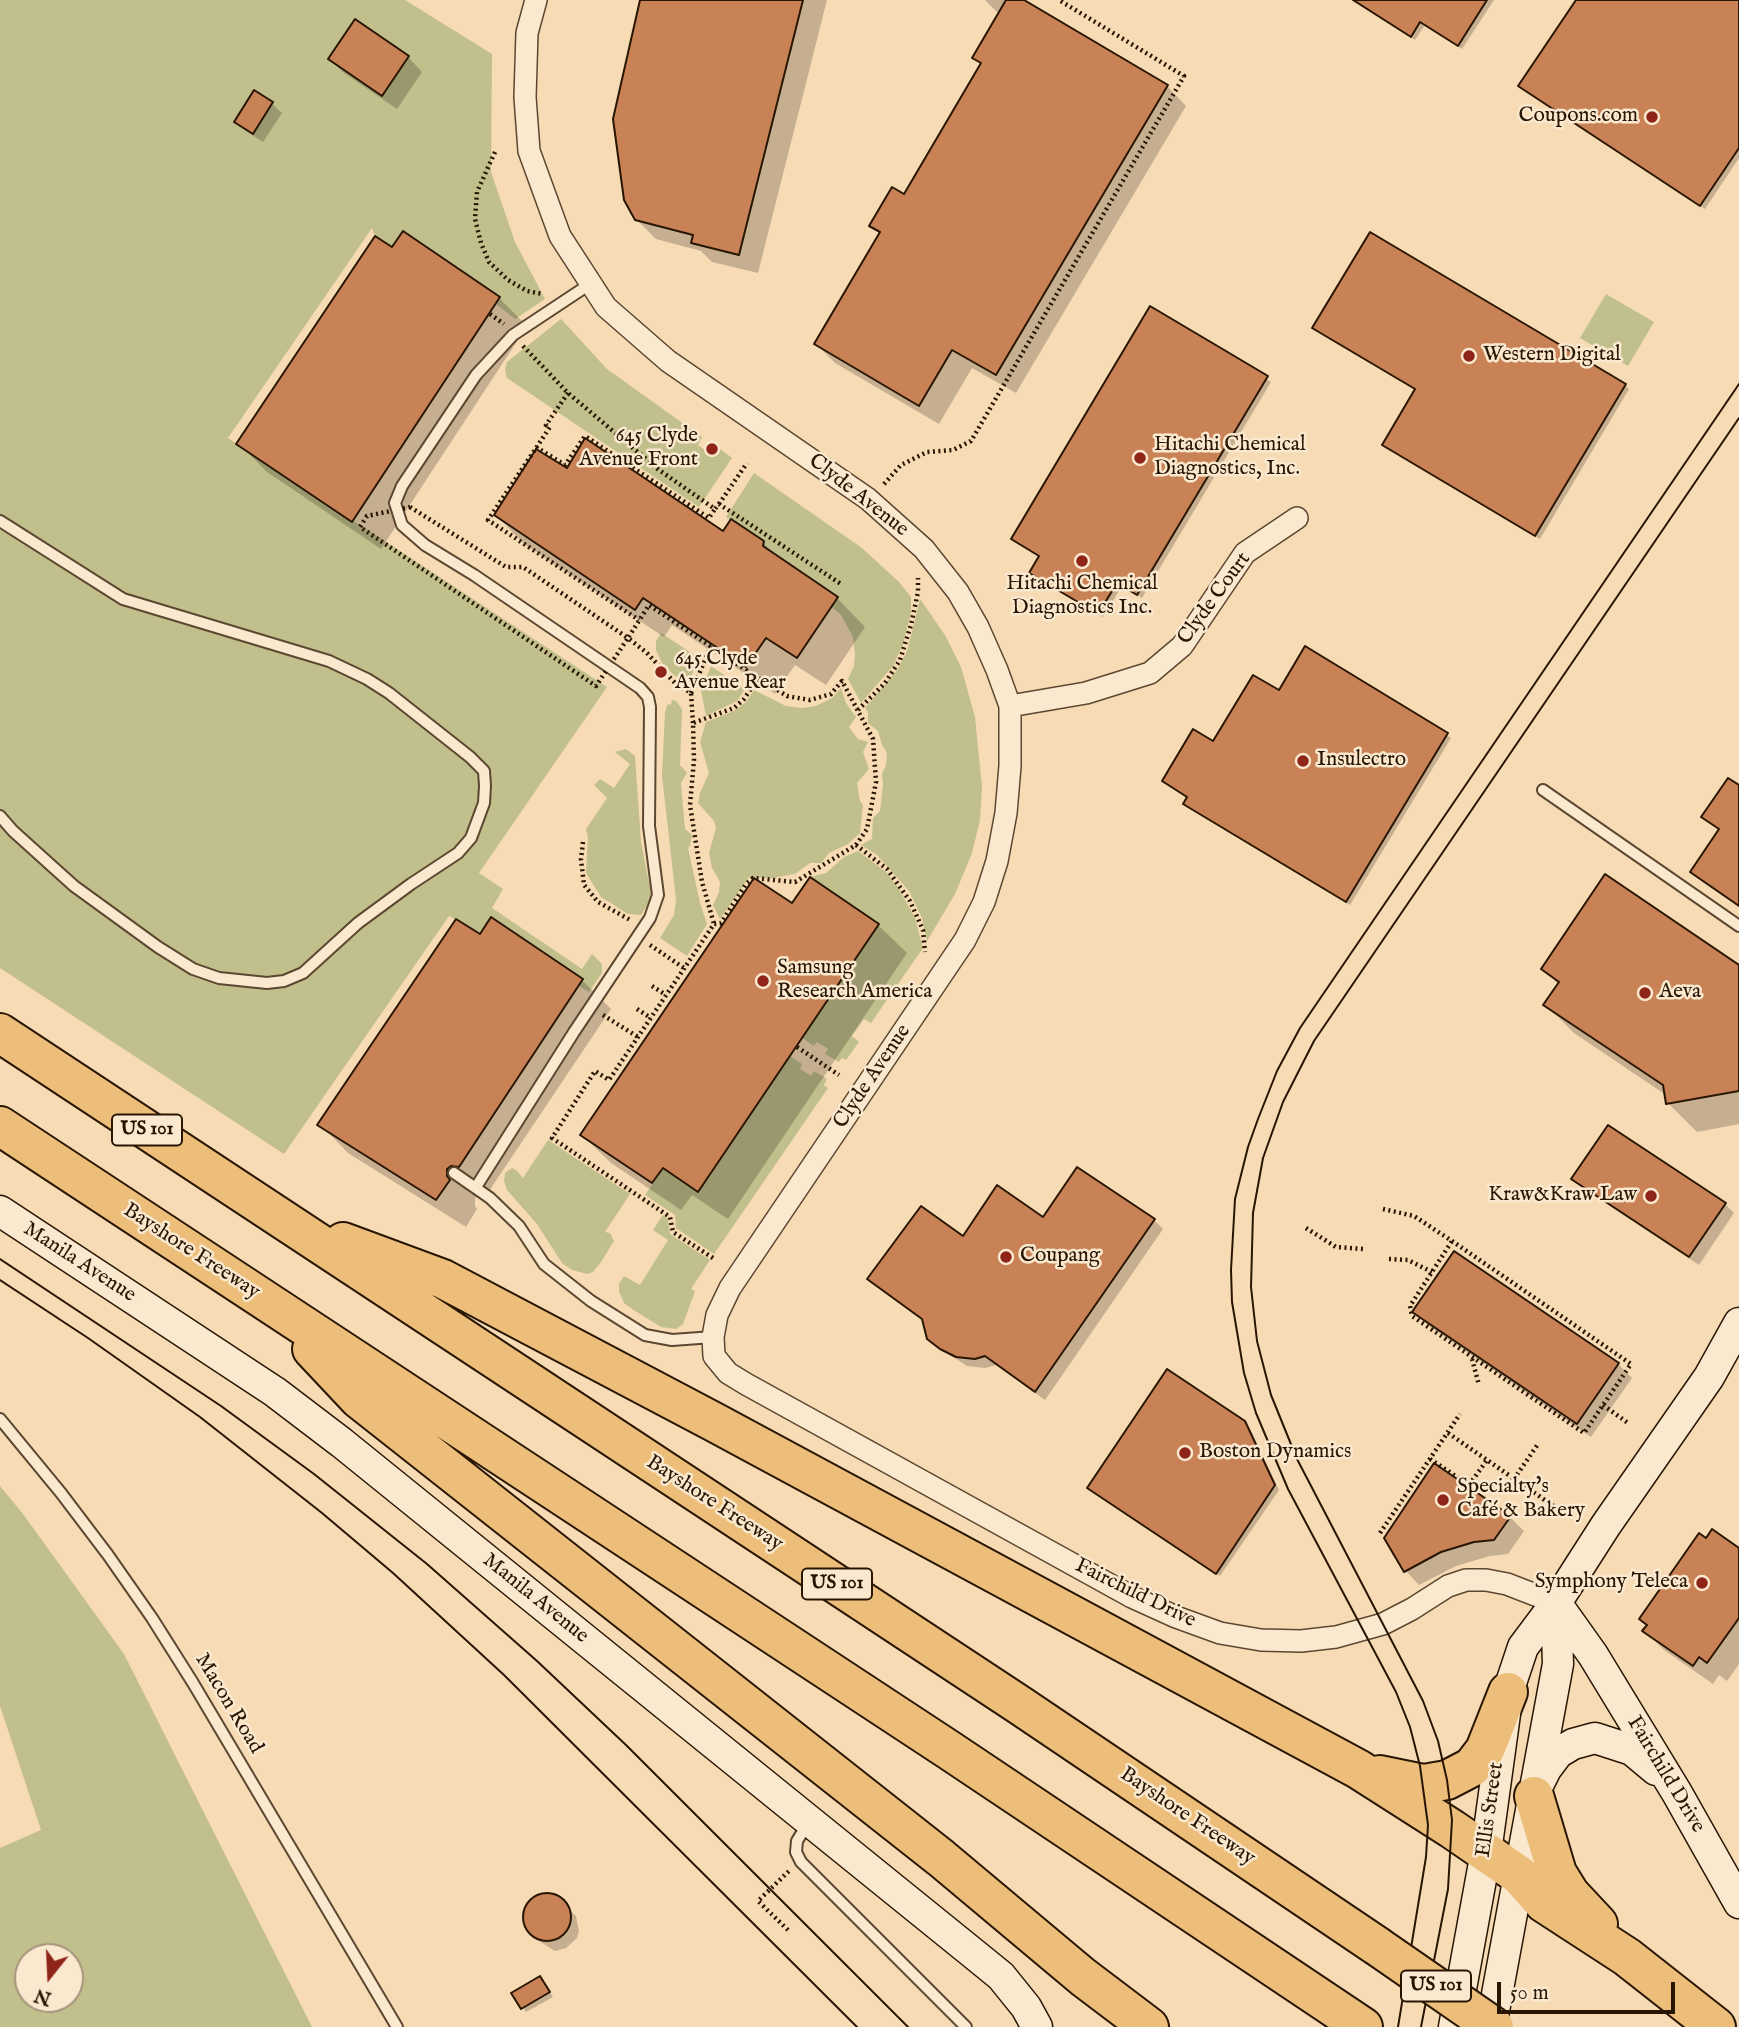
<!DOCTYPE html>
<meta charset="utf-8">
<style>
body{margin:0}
#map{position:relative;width:1739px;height:2027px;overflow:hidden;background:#f7dbb5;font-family:"IM FELL English",serif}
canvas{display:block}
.north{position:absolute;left:14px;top:1943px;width:70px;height:70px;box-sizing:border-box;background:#fae8cf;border:2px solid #a6947d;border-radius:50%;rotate:198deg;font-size:19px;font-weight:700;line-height:28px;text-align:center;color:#281603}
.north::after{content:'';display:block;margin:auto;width:24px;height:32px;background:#8f2418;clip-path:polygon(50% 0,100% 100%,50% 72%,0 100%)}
.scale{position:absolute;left:1497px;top:1982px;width:178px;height:32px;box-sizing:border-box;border:4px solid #281603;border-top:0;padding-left:9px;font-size:21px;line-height:24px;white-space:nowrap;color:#281603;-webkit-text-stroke:5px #fae8cf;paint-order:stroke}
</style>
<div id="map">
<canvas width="1739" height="2027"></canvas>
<div class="north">N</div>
<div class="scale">50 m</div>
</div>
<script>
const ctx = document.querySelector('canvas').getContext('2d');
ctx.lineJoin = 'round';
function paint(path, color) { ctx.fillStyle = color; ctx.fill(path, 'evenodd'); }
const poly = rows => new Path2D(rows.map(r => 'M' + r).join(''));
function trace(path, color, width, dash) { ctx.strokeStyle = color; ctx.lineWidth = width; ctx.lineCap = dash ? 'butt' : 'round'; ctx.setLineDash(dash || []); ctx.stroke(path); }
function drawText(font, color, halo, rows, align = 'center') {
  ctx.font = font + ' "IM FELL English",serif'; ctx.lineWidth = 5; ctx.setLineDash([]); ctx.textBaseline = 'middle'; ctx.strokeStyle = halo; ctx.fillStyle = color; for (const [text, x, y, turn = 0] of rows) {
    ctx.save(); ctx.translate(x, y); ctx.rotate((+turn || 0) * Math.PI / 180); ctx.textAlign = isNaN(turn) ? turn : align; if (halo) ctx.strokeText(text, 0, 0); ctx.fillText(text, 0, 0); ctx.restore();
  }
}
const green = poly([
 [0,0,405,0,492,54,491,172,515,242,545,299,515,319,496,304,499,296,404,232,392,247,375,236,372,228,228,438,607,687,479,873,503,889,492,908,582,969,592,954,602,964,602,973,589,992,579,986,583,979,492,917,480,934,449,916,284,1154,0,968],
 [1606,294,1654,322,1628,366,1580,338],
 [561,319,607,369,702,437,698,445,713,456,719,448,732,458,699,507,507,378,505,370,507,362],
 [754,473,862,548,899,582,911,597,911,613,903,644,893,666,861,703,848,679,854,666,855,654,853,637,841,615,726,517],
 [920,599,945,635,961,667,975,717,982,787,980,820,972,853,955,894,927,941,922,918,909,891,877,855,861,845,872,839,873,818,880,811,883,785,882,774,886,765,887,753,882,745,878,731,868,723,868,712,865,708,898,669,907,651],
 [661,633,696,656,692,675,685,678,675,676,662,663,656,650,656,641],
 [711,666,745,689,737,701,706,716,701,690],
 [841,688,846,703,856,717,849,727,858,739,868,742,863,752,869,769,857,783,860,801,863,805,860,833,848,844,829,853,821,863,810,863,795,874,772,878,749,877,720,919,713,905,719,892,720,882,712,868,709,853,716,828,714,821,698,803,700,793,709,773,700,742,706,722,734,711,746,702,754,690,786,706,802,708,816,706,832,698],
 [672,700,676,701,682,709,680,765,687,773,681,783,685,829,692,835,690,846,688,848,700,903,707,924,687,956,660,938,674,915,676,899,662,776,665,712,668,704,671,705],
 [626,749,635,756,641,842,651,893,650,901,641,915,628,914,601,897,586,873,588,837,586,829,607,798,594,785,600,779,614,788,630,764,615,752],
 [858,851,886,872,898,887,915,918,923,948,871,1023,864,1019,852,1036,859,1042,846,1060,842,1058,839,1062,825,1054,828,1049,817,1042,814,1046,802,1038,879,924,810,877,826,873,844,857],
 [790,1056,802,1064,800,1069,811,1076,814,1071,827,1079,824,1085,828,1088,714,1254,676,1228,675,1215,645,1195,663,1168,699,1192],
 [548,1140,630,1194,605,1232,610,1233,614,1241,601,1262,593,1272,587,1274,572,1270,562,1263,537,1224,507,1190,504,1181,505,1173,512,1168,517,1171,523,1178],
 [663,1215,668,1219,670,1234,710,1260,691,1289,695,1291,683,1324,676,1329,661,1327,632,1309,624,1303,619,1291,619,1284,624,1276,640,1285,668,1240,653,1230],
 [0,1486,23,1514,124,1654,312,2027,0,2027,0,1848,41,1830,0,1706],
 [28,1957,70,1957,70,1999,28,1999]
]);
const shadow = poly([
 [643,0,827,0,758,273,712,262,701,251,656,239,636,219],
 [985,0,1021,0,1167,86,1186,106,1016,393,972,368,939,424,835,363,816,344,881,235,871,225,905,197,982,66,974,58,1000,15],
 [1353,0,1494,0,1462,49,1425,25,1415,40],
 [1578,0,1739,0,1739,158,1705,209,1525,90],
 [408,57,422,72,397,109,344,73,330,59],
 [255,93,272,104,282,113,263,142,246,131,236,121],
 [393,249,499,298,527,326,381,549,267,472,239,444],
 [1151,308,1271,382,1142,598,1122,586,1103,617,1035,577,1031,573,1040,557,1013,539],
 [1625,385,1629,389,1540,539,1384,445],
 [567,471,724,533,763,543,781,560,837,598,865,627,826,685,795,665,775,694,672,625,664,637,524,544,496,515],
 [1306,649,1451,738,1350,905,1189,808,1185,804,1189,798,1164,781,1279,693],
 [792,906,878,925,907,953,728,1219,692,1195,681,1210,611,1163,582,1135],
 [480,936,582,980,611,1009,487,1194,480,1194,475,1198,475,1206,477,1209,466,1227,348,1153,320,1124],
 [1739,967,1739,1124,1697,1132,1668,1103,1666,1095,1574,1033,1546,1005,1559,985,1543,968],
 [1573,1179,1725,1204,1734,1213,1699,1265,1583,1188],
 [1043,1220,1154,1220,1163,1229,1045,1400,996,1365,985,1368,967,1366,939,1348,925,1321,879,1288,869,1279,963,1238],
 [1414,1312,1618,1364,1632,1378,1591,1437,1429,1326],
 [1244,1423,1249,1428,1279,1490,1220,1576,1094,1491],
 [1510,1517,1524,1531,1508,1554,1490,1556,1456,1566,1419,1585,1405,1570,1386,1538],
 [1706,1540,1739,1550,1739,1664,1727,1681,1719,1675,1713,1684,1664,1650,1645,1631],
 [547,1895,554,1896,576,1916,579,1931,577,1938,566,1948,555,1951,539,1941,529,1931,524,1918,529,1904,533,1899],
 [540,1978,553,1997,526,2012,514,1994]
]);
const building = poly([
 [640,0,803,0,739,255,691,243,693,235,635,220,624,200,613,119,640,0],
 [1006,0,1024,0,1168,85,996,375,952,350,919,406,814,344,880,232,869,226,892,187,904,194,981,63,972,58,1006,0],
 [1353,0,1487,0,1458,46,1420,22,1411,37,1353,0],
 [1576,0,1739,0,1739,148,1700,206,1518,86,1576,0],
 [355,19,409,56,382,96,328,59,355,19],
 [254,90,273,102,253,134,234,122,254,90],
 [403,231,500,297,352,522,236,444,375,236,392,247,403,231],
 [1370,232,1626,384,1535,536,1382,445,1415,389,1312,328,1370,232],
 [1150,306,1268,376,1137,595,1117,583,1098,614,1029,573,1039,556,1011,539,1150,306],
 [585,438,723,531,731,519,764,541,763,546,838,597,797,658,766,638,746,667,643,598,635,610,494,515,536,449,567,468,585,438],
 [1305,646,1448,733,1346,902,1183,804,1187,797,1162,781,1193,729,1213,741,1253,675,1279,690,1305,646],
 [1728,778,1739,785,1739,906,1690,872,1719,829,1701,817,1728,778],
 [1605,874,1739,965,1739,1091,1666,1104,1663,1085,1543,1005,1559,982,1541,969,1605,874],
 [810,877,879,924,698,1192,663,1168,652,1183,580,1135,754,878,792,903,810,877],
 [491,917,583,979,459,1167,451,1166,447,1169,447,1176,450,1180,436,1200,317,1125,456,919,480,934,491,917],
 [1608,1125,1726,1203,1689,1257,1571,1179,1608,1125],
 [1077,1167,1155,1219,1035,1392,985,1356,975,1359,956,1357,940,1349,927,1339,922,1319,867,1279,921,1206,963,1236,997,1185,1043,1217,1077,1167],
 [1454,1251,1619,1363,1577,1424,1412,1312,1454,1251],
 [1167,1369,1245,1421,1275,1485,1216,1574,1087,1488,1167,1369],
 [1434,1463,1511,1516,1494,1540,1474,1542,1441,1552,1404,1572,1384,1538,1434,1463],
 [1712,1529,1739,1548,1739,1618,1707,1663,1699,1657,1693,1666,1642,1631,1647,1625,1639,1619,1699,1533,1706,1538,1712,1529],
 '523 1917a24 24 0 1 1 48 0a24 24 0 1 1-48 0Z',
 [540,1976,550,1992,521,2009,511,1993,540,1976]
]);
const path = poly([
 [495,152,477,192,475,219,481,243,489,262,508,280,527,291,543,294],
 [490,314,504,324],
 [523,346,568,393,659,470,715,509,719,504,841,584],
 [568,393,546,425,550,427,488,520,639,620],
 [536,447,565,465,585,436,709,518,715,509],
 [884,484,901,465,927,452,953,450,971,441,1184,76,1059,0],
 [719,504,747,463],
 [410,507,506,567,523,567,628,638,596,686,360,527,367,516,410,507],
 [691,693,711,646],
 [858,710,885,683,900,660,911,625,918,592,918,578],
 [693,723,691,693,675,683,647,653,628,638,649,605,758,678],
 [583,842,581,859,584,885,598,902,632,921],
 [856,845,887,869,910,901,923,930,925,952],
 [650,945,684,968],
 [652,986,666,995],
 [637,1009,651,1018],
 [603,1015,638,1037],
 [797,1047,839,1075],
 [1383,1209,1414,1216,1452,1241,1631,1364,1584,1433,1412,1316,1410,1306,1452,1241],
 [1306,1228,1336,1247,1364,1249],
 [713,1258,673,1232,670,1217,552,1138,595,1071,609,1080,714,924,721,923,746,884,753,878,795,882,856,845,867,829,876,782,873,739,842,681,831,694,810,700,787,696,758,678,744,699,734,708,693,723,694,760,690,805,702,882,714,924],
 [1389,1259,1408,1260,1432,1272],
 [1472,1359,1479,1385],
 [1603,1405,1628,1423],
 [1448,1433,1565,1514],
 [1430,1459,1469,1485],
 [1514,1479,1538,1444],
 [1469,1485,1487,1460],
 [1380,1533,1460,1414],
 [788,1930,758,1901,789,1871]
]);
const lane = poly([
 [0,521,123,599,329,661,367,679,389,693,470,757,484,771,485,786,484,803,471,838,458,853,411,884,358,923,303,973,284,981,267,983,219,978,193,969,158,947,74,886,13,831,0,816],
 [1543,790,1739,926],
 [454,1173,490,1198,519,1226,544,1264,591,1301,645,1335,672,1340,713,1337],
 [476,1187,574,1032,650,918,658,895,649,826,650,707,648,697,640,688,474,575,425,545,402,525,395,503,402,486,476,375,513,335,590,284],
 [0,1419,61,1493,108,1555,152,1618,193,1683,397,2027],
 [808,1823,797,1841,796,1852,801,1862,966,2027]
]);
const street = poly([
 [536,0,527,33,525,97,529,151,560,236,606,307,668,361,868,499,924,549,958,592,978,627,997,670,1010,706,1010,766,1006,813,997,861,984,902,965,940,730,1288,717,1315,713,1337,714,1356,728,1373,746,1384,1132,1597,1176,1617,1220,1633,1261,1640,1301,1641,1336,1637,1383,1624,1412,1609,1448,1586,1466,1580,1486,1580,1507,1584,1556,1603],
 [1010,706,1086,693,1150,673,1182,646,1245,553,1297,518]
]);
const secondary = poly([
 [0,1211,275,1392,342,1443,969,1950,1001,1976,1026,2007,1037,2027],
 [1556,1603,1593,1655,1677,1793,1739,1903],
 [1539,1783,1546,1769,1558,1753,1573,1744,1595,1738,1632,1750,1656,1770],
 [1454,2027,1486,1852,1508,1692,1523,1647,1556,1603,1606,1525,1709,1377,1739,1323],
 [1491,2027,1558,1664,1556,1603]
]);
const highway = poly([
 [0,1033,1018,1704,1377,1946],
 [0,1126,949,1750,1363,2027],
 [343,1242,443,1279,714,1422,1358,1769,1452,1829,1519,1875,1544,1903,1627,1957,1716,2027],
 [312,1349,359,1399,941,1858,1083,1977,1149,2027],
 [1380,1775,1424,1784,1447,1780,1472,1767,1485,1750,1508,1692],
 [1534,1796,1557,1873,1570,1894,1598,1924]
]);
const tram = poly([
 [0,1259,221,1406,314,1474,427,1564,537,1661,626,1745,908,2027],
 [0,1280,88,1338,200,1417,322,1513,393,1573,504,1675,857,2027],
 [1398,2027,1426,1857,1428,1825,1420,1766,1410,1727,1396,1692,1288,1489,1256,1413,1244,1373,1232,1302,1231,1270,1235,1199,1248,1147,1258,1119,1277,1071,1300,1028,1739,384],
 [1421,2027,1448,1889,1452,1820,1447,1780,1438,1741,1423,1701,1297,1459,1271,1395,1257,1341,1251,1287,1253,1213,1263,1158,1283,1102,1314,1041,1739,418]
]);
const highwayBridge = poly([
 [1377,1946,1494,2027]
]);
const markers = [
 [1652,117,7,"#8f2418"],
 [1469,356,7,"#8f2418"],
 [712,449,7,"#8f2418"],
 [1140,458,7,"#8f2418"],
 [1082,561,7,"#8f2418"],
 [661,672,7,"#8f2418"],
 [1303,761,7,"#8f2418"],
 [763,981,7,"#8f2418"],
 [1645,993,7,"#8f2418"],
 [1651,1196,7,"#8f2418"],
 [1006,1257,7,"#8f2418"],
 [1185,1453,7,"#8f2418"],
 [1443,1500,7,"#8f2418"],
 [1702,1583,7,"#8f2418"]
];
const shields = [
 [147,1130,70],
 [837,1584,70],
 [1436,1986,70]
];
const shieldNames = [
 ["US 101",147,1130],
 ["US 101",837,1584],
 ["US 101",1436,1986]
];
const poiNames = [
 ["Coupons.com",1638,117,"right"],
 ["Western Digital",1483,356],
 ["645 Clyde",698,437,"right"],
 ["Avenue Front",698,461,"right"],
 ["Hitachi Chemical",1154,446],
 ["Diagnostics, Inc.",1154,470],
 ["Hitachi Chemical",1082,585,"center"],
 ["Diagnostics Inc.",1082,609,"center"],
 ["645 Clyde",675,660],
 ["Avenue Rear",675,684],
 ["Insulectro",1317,761],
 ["Samsung",777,969],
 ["Research America",777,993],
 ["Aeva",1659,993],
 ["Kraw&Kraw Law",1637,1196,"right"],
 ["Coupang",1020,1257],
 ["Boston Dynamics",1199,1453],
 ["Specialty's",1457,1488],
 ["Café & Bakery",1457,1512],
 ["Symphony Teleca",1688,1583,"right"]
];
const streetNames = [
 ["Clyde Avenue",858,496,38],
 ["Clyde Court",1215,599,-54],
 ["Clyde Avenue",873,1077,-56],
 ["Bayshore Freeway",191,1252,33],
 ["Manila Avenue",79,1263,33],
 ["Bayshore Freeway",714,1504,33],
 ["Fairchild Drive",1135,1594,26],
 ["Manila Avenue",535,1599,39],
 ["Macon Road",228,1704,59],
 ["Fairchild Drive",1665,1775,59],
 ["Ellis Street",1491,1810,-82],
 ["Bayshore Freeway",1187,1817,34]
];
paint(green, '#c1bf8b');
paint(shadow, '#0003');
paint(building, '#c98256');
trace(building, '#281603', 2);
trace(lane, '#5c4730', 14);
trace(street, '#5c4730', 24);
trace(secondary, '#281603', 33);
trace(highway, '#281603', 42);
trace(path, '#281603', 4.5, [2, 3.5]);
trace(lane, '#fae8cf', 10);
trace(street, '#fae8cf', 21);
trace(secondary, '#fae8cf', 30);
trace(highway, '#ecbe7a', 38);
trace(tram, '#281603', 2);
trace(highwayBridge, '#281603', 42, []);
trace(highwayBridge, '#ecbe7a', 38);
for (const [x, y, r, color] of markers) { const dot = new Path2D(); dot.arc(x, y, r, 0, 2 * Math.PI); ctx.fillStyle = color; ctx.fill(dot); trace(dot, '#fae8cf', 2.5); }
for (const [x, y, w] of shields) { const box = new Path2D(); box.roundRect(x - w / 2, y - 15.5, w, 31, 5); ctx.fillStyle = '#fae8cf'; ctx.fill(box); trace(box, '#281603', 2); }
drawText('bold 19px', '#281603', null, shieldNames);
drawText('21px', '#281603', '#fae8cf', poiNames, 'left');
drawText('21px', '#281603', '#fae8cf', streetNames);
</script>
